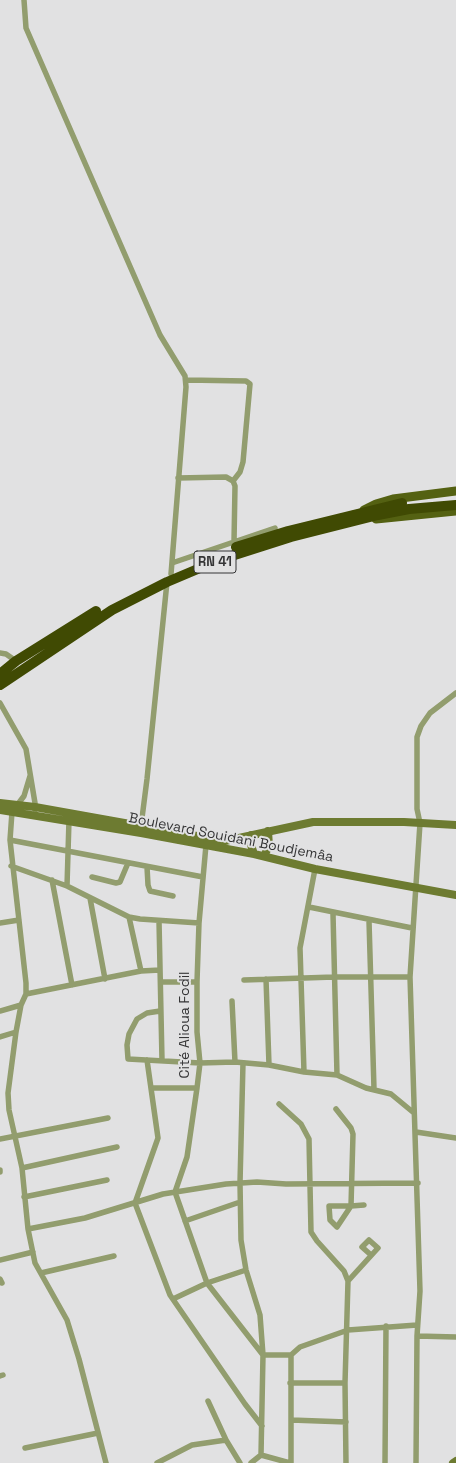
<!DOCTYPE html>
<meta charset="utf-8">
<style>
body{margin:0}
canvas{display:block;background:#e1e1e2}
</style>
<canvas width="456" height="1463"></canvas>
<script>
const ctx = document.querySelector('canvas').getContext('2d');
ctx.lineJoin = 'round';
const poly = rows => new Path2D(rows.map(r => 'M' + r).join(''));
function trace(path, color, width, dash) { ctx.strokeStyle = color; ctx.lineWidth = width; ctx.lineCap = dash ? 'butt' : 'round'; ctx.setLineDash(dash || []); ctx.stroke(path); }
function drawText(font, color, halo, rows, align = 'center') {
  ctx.font = font + ' "Space Grotesk",sans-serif'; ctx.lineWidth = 4; ctx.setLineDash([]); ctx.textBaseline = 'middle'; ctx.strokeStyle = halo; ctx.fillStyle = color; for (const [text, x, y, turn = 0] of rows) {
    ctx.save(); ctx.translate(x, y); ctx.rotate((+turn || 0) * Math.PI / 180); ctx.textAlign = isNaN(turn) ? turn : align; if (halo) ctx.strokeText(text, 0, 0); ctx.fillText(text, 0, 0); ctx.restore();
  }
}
const street = poly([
 [24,0,26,28,160,335,185,376,186,387,171,574],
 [186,380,246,381,250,384,243,462,240,472,233,481],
 [178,478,226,477,233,481,235,486,234,542],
 [172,563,275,528],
 [0,653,6,654,16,661],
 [0,703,26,749,35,803,35,810],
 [30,776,24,796,12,812,10,840,26,983,26,994,21,1005,16,1032,8,1093,9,1110,22,1168,28,1229,35,1263,67,1320,79,1359,106,1463],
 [141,826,147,779,167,582],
 [10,840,203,877],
 [206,845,199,923,197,982,197,1032,200,1063,197,1088,187,1157,175,1192,207,1283,263,1355,291,1355,300,1347,348,1330,417,1325],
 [11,866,67,886,129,917,140,919,199,923],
 [147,867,148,885,150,891,173,896],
 [92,877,116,883,120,882,128,863],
 [52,880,72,985],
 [67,886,69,820],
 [90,898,105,979],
 [309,907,412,928],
 [333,914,337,1075],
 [129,917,141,971],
 [159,921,162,1060],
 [369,921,374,1089],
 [0,923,19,920],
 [266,979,269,1065],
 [244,980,334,977,410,977],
 [161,982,197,982],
 [26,994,141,971,160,970],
 [232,1001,235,1062],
 [0,1011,21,1005],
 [160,1011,147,1013,137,1019,129,1034,127,1045,128,1059,200,1063,235,1062,269,1065,304,1072,337,1075,366,1088,391,1094,414,1113],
 [0,1037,16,1032],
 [147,1060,158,1138,135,1203,170,1295,245,1404,262,1426],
 [243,1063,240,1183,241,1240,246,1270,260,1315,263,1355,261,1455,251,1463],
 [304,1072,300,948,315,869],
 [151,1088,197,1088],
 [279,1104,301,1124,309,1139,311,1232,317,1241,344,1271,348,1281,345,1383,346,1463],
 [336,1109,351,1128,353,1134,351,1206,337,1227,330,1220,329,1206,351,1206,364,1205],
 [416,1132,456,1138],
 [0,1139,108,1118],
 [22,1168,117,1147],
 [0,1170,0,1172],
 [24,1197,107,1180],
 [185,1221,240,1202],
 [28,1229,85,1218,163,1194,226,1184,257,1182,286,1184,418,1183],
 [0,1260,33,1252],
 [41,1273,114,1256],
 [0,1279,2,1283],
 [348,1281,378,1248,369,1240,362,1247,371,1255],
 [173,1299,207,1283,246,1270],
 [417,1336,456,1337],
 [291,1355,291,1463],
 [0,1376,3,1375],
 [290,1383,345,1383],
 [208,1401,226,1440,240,1463],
 [291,1420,346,1422],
 [25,1448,98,1433],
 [261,1455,290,1463],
 [157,1463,192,1445,226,1440],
 [385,1463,386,1326],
 [416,1463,417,1336,420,1291,410,977,420,823,417,809,417,737,421,726,430,713,456,693]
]);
const secondary = poly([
 [0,803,35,807,225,841,313,822,404,822,456,825],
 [0,810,141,833,254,854,315,869,456,895],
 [251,835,251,845,254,854],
 [264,856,269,846,268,831],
 [453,1463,456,1461]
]);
const primary = poly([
 [364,510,376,504,393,499,456,491],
 [376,519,456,511]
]);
const highway = poly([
 [236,547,288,531,402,503],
 [0,674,16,661,96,611],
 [0,685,112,610,167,582,219,560,291,537,378,515,409,509,456,505]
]);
const shields = [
 [215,562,42]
];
const shieldNames = [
 ["RN 41",215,562]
];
const streetNames = [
 ["Boulevard Souidani Boudjemâa",231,838,11],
 ["Cité Alioua Fodil",185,1025,-90]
];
trace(street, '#929d6e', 5.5);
trace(secondary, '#6d7b31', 8);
trace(primary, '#546112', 9);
trace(highway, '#404a03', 10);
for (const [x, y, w] of shields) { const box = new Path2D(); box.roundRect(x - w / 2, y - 11, w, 22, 3); ctx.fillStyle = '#e1e1e2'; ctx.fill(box); trace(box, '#353536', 1); }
drawText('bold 13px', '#353536', null, shieldNames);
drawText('14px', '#353536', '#e1e1e2', streetNames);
</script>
